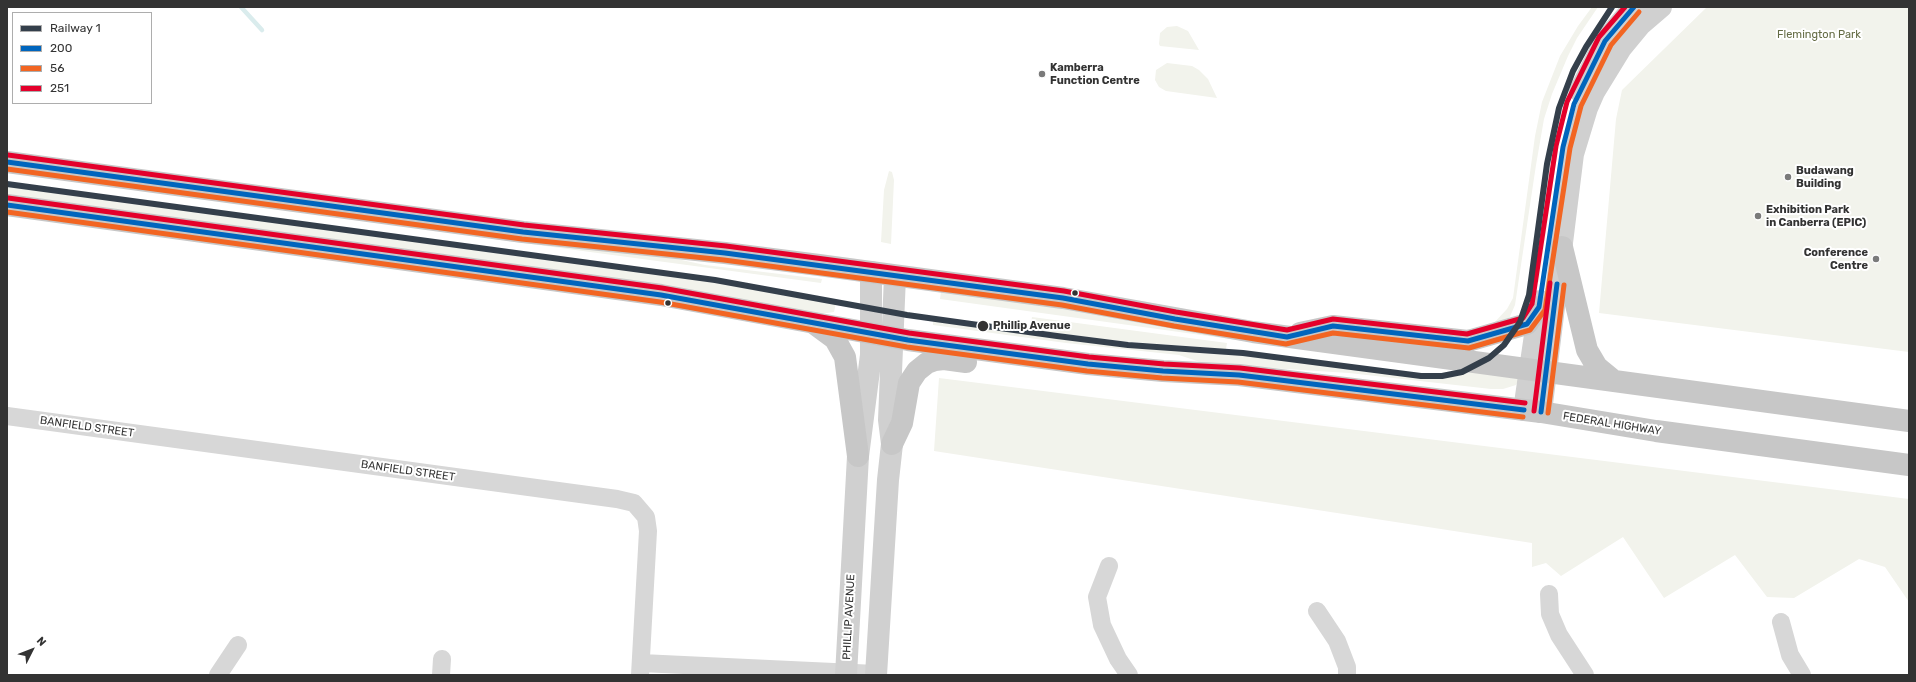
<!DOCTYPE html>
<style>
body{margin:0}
#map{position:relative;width:1916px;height:682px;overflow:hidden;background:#fff;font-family:Rubik,sans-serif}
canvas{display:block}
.frame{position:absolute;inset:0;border:8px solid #333;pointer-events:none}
.legend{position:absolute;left:12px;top:12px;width:140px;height:92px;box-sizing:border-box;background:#fff;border:1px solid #adadad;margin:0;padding:5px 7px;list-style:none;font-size:12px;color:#333}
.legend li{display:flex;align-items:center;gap:8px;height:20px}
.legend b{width:20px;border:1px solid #adadad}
.north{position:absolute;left:12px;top:630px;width:40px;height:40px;-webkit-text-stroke:3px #fff;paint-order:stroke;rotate:48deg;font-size:11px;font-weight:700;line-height:16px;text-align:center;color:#333}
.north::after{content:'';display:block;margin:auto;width:14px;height:18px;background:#333;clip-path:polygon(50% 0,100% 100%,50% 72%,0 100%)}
</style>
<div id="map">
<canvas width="1916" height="682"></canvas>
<div class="frame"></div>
<ul class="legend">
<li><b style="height:5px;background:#343f4b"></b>Railway 1</li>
<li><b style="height:5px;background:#0065bd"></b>200</li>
<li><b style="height:5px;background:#f26522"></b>56</li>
<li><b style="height:5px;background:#e4002b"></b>251</li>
</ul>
<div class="north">N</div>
</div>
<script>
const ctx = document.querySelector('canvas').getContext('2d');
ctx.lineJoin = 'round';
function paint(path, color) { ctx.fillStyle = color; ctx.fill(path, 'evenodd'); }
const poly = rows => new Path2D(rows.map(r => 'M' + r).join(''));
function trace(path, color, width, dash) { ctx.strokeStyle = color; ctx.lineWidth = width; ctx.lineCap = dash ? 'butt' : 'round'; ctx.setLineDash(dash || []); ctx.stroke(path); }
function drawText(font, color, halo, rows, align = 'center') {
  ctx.font = font + ' Rubik,sans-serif'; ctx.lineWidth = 4; ctx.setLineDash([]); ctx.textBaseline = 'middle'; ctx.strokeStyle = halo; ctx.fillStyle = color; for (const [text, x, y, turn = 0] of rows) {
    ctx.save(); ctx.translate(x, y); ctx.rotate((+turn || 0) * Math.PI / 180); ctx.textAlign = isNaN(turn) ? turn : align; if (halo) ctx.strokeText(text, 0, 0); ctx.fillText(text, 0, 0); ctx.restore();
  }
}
const green = poly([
 [1592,7,1598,7,1577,38,1568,56,1552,94,1544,119,1536,165,1515,305,1508,321,1492,325,1507,309,1513,298,1535,136,1542,102,1560,56,1578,26],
 [1707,7,1909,7,1909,352,1599,313,1616,119,1622,90],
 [1177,26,1188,31,1199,50,1160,46,1159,44,1160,33,1167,27],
 [1167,63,1192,66,1199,70,1208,79,1217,98,1166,91,1159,87,1155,80,1156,70],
 [1571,84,1574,85,1566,107,1560,134,1539,282,1533,282,1552,148,1559,118],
 [889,171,892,172,894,180,891,244,881,242,884,190],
 [7,186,743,286,836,303,834,312,820,314,644,282,7,194],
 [486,238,649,253,705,265,822,279,821,283],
 [950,291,1411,364,940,299,941,292],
 [1032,317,1227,343,1226,349,1119,341,1057,333,1030,329],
 [933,321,1103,344,1254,356,1426,379,1452,377,1470,372,1521,376,1516,385,1503,389,1491,389,1349,373,1206,364,1179,355,1066,343,933,325],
 [939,378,1909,499,1909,602,1885,567,1859,559,1794,598,1767,597,1735,555,1664,598,1623,537,1561,576,1546,563,1532,567,1532,543,934,451]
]);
const stream = poly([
 [241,7,262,30]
]);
const minor = poly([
 [7,416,617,499,634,503,646,517,648,531,640,675],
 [1109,566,1097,597,1102,625,1118,659,1129,675],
 [1549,594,1550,614,1559,635,1585,675],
 [1317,611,1337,641,1347,667,1347,675],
 [1781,622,1790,655,1802,675],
 [641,663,876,674],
 [218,675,238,645],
 [441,675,442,659]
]);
const secondary = poly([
 [1580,91,1605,41,1634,7],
 [1524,410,1540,301],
 [1541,412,1573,154,1587,108,1594,92,1621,48,1640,25,1661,7],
 [846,675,858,456,871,355,871,272],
 [876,675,888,480,892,444,889,420,895,276]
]);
const trunk = poly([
 [7,162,523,232,725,253,819,265,1063,298,1253,332,1909,421],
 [7,205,661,295,908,340,1088,364,1163,371,1239,375,1541,412,1656,431,1909,465],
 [1562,247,1587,350,1597,367,1614,381],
 [816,325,835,339,845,357,858,456],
 [1300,333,1333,326,1468,341,1527,324,1539,307],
 [892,444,902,423,909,383,917,371,927,363,935,360,944,359,966,362]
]);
const bus1 = poly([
 [7,162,523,232,725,253,1063,298,1175,319,1287,337,1333,326,1468,341,1527,324,1539,307,1563,147,1574,104,1605,41,1634,7],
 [7,205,661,295,908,340,1088,364,1163,371,1239,375,1524,410],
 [1541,412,1557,284]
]);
const bus2 = poly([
 [7,169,522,239,724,260,1062,305,1174,326,1286,344,1333,333,1469,348,1530,330,1545,310,1570,148,1581,106,1611,45,1639,12],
 [7,212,660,302,907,347,1087,371,1162,378,1238,382,1523,417],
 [1548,413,1564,285]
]);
const bus3 = poly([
 [8,155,524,225,726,246,1064,291,1176,312,1287,330,1333,319,1467,334,1523,318,1532,304,1556,146,1567,102,1599,37,1625,7],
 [8,198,662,288,909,333,1089,357,1164,364,1240,368,1525,403],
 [1534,411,1550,283]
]);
const rail1 = poly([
 [7,184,715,280,907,315,1057,336,1128,345,1243,353,1421,376,1442,376,1462,372,1489,358,1504,345,1520,322,1529,295,1547,164,1559,108,1573,71,1586,47,1612,7]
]);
const markers = [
 [1042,74,4,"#7a7a7a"],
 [1788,177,4,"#7a7a7a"],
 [1758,216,4,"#7a7a7a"],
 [1876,259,4,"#7a7a7a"],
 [1075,293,3.5,"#333"],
 [668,303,3.5,"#333"],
 [983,326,6,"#333"]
];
const parkNames = [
 ["Flemington Park",1819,35]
];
const poiNames = [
 ["Kamberra",1050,68],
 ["Function Centre",1050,81],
 ["Budawang",1796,171],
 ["Building",1796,184],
 ["Exhibition Park",1766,210],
 ["in Canberra (EPIC)",1766,223],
 ["Conference",1868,253,"right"],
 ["Centre",1868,266,"right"]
];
const stopNames = [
 ["Phillip Avenue",993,326]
];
const streetNames = [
 ["FEDERAL HIGHWAY",1612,424,9],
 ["BANFIELD STREET",87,427,8],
 ["BANFIELD STREET",408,471,8],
 ["PHILLIP AVENUE",849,617,-87]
];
paint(green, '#f2f3ec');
trace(stream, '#daeced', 4.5);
trace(minor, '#d7d7d7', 18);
trace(secondary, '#d0d0d0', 22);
trace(trunk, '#c7c7c7', 22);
trace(bus1, '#0065bd', 5);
trace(bus2, '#f26522', 5);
trace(bus3, '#e4002b', 5);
trace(rail1, '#343f4b', 6);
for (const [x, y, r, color] of markers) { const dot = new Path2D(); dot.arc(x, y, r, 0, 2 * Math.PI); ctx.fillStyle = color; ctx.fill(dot); trace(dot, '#fff', 1.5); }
drawText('11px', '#646b44', '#fff', parkNames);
drawText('bold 11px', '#333', '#fff', poiNames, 'left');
drawText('bold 11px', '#333', '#fff', stopNames, 'left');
drawText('11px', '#333', '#fff', streetNames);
</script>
